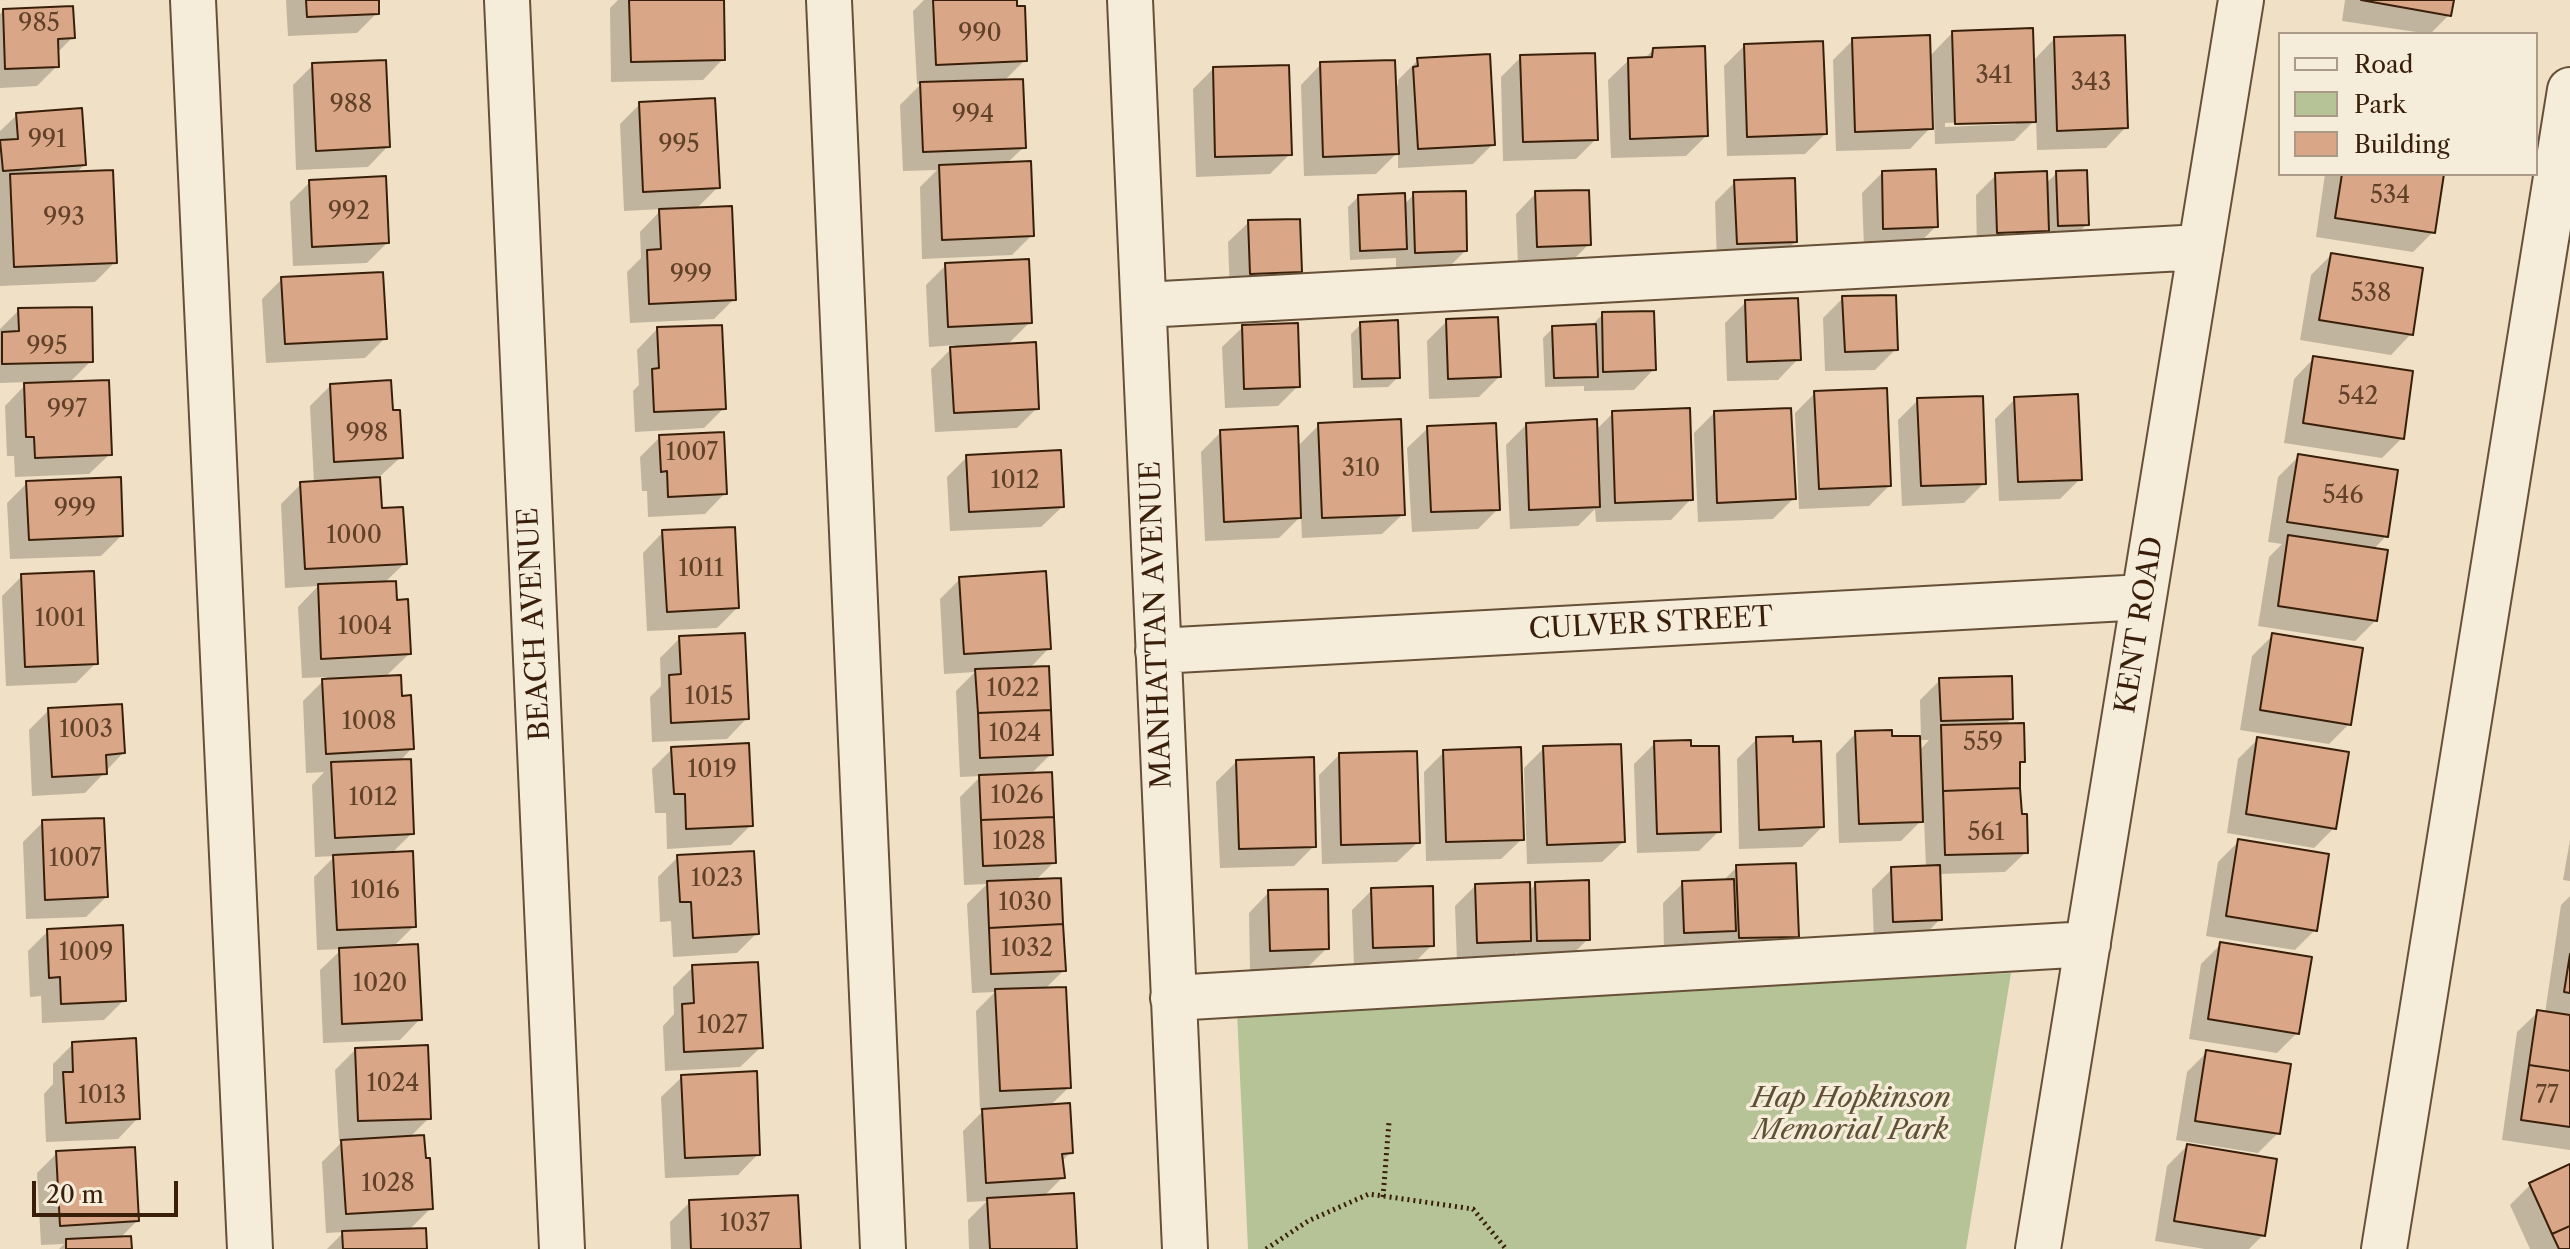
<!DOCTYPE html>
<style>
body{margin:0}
#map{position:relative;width:2570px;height:1249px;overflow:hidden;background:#f0e1c6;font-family:"Libre Caslon Text",serif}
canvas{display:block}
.legend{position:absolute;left:2278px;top:32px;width:260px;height:144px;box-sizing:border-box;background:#f5ecda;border:2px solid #aa9a86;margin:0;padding:10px 14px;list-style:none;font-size:24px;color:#391f09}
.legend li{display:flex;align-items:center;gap:16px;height:40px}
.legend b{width:40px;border:2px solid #aa9a86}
.scale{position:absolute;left:32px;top:1181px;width:146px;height:36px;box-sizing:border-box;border:4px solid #391f09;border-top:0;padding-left:10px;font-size:24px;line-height:28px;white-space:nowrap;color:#391f09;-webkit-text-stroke:6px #f5ecda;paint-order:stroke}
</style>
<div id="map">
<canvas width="2570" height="1249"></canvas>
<ul class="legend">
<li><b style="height:10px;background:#f5ecda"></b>Road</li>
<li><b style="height:22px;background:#b6c397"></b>Park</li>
<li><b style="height:22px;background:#d9a787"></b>Building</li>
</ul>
<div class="scale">20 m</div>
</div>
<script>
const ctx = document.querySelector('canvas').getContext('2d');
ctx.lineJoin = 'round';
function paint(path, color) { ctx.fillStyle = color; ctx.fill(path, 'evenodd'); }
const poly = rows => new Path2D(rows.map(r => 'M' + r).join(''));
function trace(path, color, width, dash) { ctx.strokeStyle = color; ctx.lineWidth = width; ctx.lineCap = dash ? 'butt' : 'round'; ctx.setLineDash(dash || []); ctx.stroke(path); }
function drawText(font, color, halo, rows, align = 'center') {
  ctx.font = font + ' "Libre Caslon Text",serif'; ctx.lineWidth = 7; ctx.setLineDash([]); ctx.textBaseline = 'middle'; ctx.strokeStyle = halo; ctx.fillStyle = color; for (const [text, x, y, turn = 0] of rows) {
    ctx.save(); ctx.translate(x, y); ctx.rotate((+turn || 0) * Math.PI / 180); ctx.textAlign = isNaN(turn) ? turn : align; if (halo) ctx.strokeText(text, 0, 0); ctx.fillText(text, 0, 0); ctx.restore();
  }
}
const green = poly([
 [2011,973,1966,1249,1248,1249,1237,1012]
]);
const shadow = poly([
 [286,0,377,0,377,13,357,33,288,36],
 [618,0,722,0,723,59,703,80,611,82,610,8],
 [924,0,1015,0,1025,60,1004,81,1024,147,1006,164,1032,235,1012,255,922,259,920,187,937,170,903,171,900,105,921,84,917,84,913,11],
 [2345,0,2452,0,2449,15,2430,34,2342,21],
 [3,11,73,37,57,53,57,66,37,86,0,88,0,14],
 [1952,33,2032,62,2054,39,2126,127,2106,148,2037,150,2036,119,2014,141,1935,144,1933,87,1929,88,1930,128,1910,149,1836,151,1833,60,1853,40,1929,57],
 [2016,120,2016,124,1945,127,1945,123],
 [1744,46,1825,134,1805,154,1727,156,1724,66],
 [1653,50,1706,136,1686,156,1611,158,1608,80,1629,60,1644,59],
 [1521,57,1596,139,1576,159,1503,161,1501,77],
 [1418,60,1493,144,1473,164,1398,168,1398,152,1376,174,1304,176,1301,85,1321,64,1394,89,1398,85,1398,80],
 [313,65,388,146,368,167,296,170,293,85],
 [1213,69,1290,154,1270,174,1196,177,1193,89],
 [640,104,718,187,695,210,734,299,714,319,630,323,627,272,641,258,640,232,662,209,624,211,620,124],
 [17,115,84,165,76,173,115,262,95,282,0,286,0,131],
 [1882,173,1936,226,1916,247,1864,248,1862,193],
 [2057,173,2087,224,2077,234,2049,235,2049,228,2027,251,1977,253,1976,195,1996,175,2045,184],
 [2325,174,2442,174,2433,232,2413,252,2316,237],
 [310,182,387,243,367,263,293,266,290,202],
 [1735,182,1795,242,1775,262,1717,264,1715,202],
 [1536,193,1589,244,1569,264,1518,266,1516,214],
 [1414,194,1465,251,1445,271,1396,272,1396,258,1350,260,1348,207,1358,197,1403,206],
 [1249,222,1300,271,1280,292,1230,293,1228,242],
 [2331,255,2411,334,2391,355,2300,340,2311,275],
 [946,265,1030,322,1006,346,1037,408,1017,428,935,432,931,369,955,345,929,347,926,285],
 [282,279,385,338,365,358,266,363,262,299],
 [1843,298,1895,350,1875,370,1825,371,1823,318],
 [1746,302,1798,359,1778,380,1727,381,1725,323],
 [19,310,91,361,68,384,110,454,89,474,15,477,14,456,7,456,5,406,28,382,0,383,0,329],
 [1603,314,1654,369,1634,390,1584,391,1584,386,1545,387,1543,338,1553,328,1590,327],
 [1447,321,1499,377,1479,397,1429,399,1427,341],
 [1361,324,1398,377,1388,387,1353,388,1351,334],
 [1243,327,1298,386,1278,406,1225,408,1222,347],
 [657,329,724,408,704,428,635,432,633,391,639,385,637,350],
 [2314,358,2402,438,2382,458,2284,443,2294,379],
 [330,386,391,413,401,457,378,478,380,510,405,563,384,583,395,602,409,654,385,677,400,698,412,748,400,761,412,833,391,854,414,926,392,948,420,1019,400,1040,323,1043,320,970,342,949,317,950,314,877,335,856,315,857,312,785,324,772,306,773,303,701,327,677,302,678,298,607,318,586,285,588,281,504,301,484,314,483,310,406],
 [1815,393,1889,486,1869,506,1799,509,1795,413],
 [2015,399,2080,479,2060,499,1999,501,1995,419],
 [1918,400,1984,483,1964,503,1902,506,1898,420],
 [1613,413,1691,499,1671,520,1596,522,1595,509,1578,526,1510,529,1506,445,1526,425,1595,431],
 [1714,413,1794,498,1773,519,1698,522,1694,433],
 [1319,425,1403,514,1382,534,1302,538,1301,516,1279,538,1205,541,1201,452,1221,432,1297,447],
 [1428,428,1498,509,1478,529,1412,532,1407,448],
 [660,437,725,493,705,514,648,517,647,491,642,491,640,457],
 [967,457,1062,507,1041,527,950,531,947,477],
 [2298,457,2386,536,2373,550,2376,620,2355,641,2258,626,2269,557,2282,544,2268,542,2278,477],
 [27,483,121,536,101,556,10,559,7,503],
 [663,532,737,608,717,628,647,631,643,553],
 [22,576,96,663,76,683,6,686,2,596],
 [960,579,1049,648,1029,669,1051,754,1030,775,1054,862,1035,881,1064,970,1044,990,1069,1087,1049,1107,1070,1153,1061,1162,1062,1178,1043,1197,1075,1249,969,1249,968,1220,987,1201,967,1202,963,1131,984,1110,980,1110,976,1011,995,992,972,993,967,904,987,884,964,885,960,797,981,776,960,777,956,691,975,672,944,674,940,599],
 [2273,635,2349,724,2329,744,2240,730,2252,656],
 [680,638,747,718,727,739,652,742,650,697,661,686,660,658],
 [1940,680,2011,719,2004,726,2023,761,2018,766,2020,816,2026,852,2005,872,1938,874,1940,919,1920,940,1874,942,1872,889,1892,869,1926,868,1924,818,1901,841,1839,843,1836,754,1856,733,1890,738,1921,737,1920,700],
 [1918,740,1929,740,1919,751],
 [49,710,123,753,85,793,32,796,29,730],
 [1757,739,1822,827,1802,847,1739,849,1737,759],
 [2258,739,2334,828,2314,848,2227,833,2238,759],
 [1655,743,1719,831,1699,851,1637,853,1634,764],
 [1544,748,1623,842,1602,862,1527,864,1524,768],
 [672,749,751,825,731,845,667,849,666,813,655,813,652,769],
 [1444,752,1522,839,1501,859,1426,861,1424,772],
 [1339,755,1418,842,1397,862,1322,864,1319,775],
 [1236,762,1314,846,1294,866,1220,868,1216,782],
 [43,822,106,897,86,917,26,919,23,842],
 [2570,840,2570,881,2563,880],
 [2239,841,2315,930,2295,950,2206,936,2218,862],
 [678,857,757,933,737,953,673,957,671,921,660,922,658,877],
 [1737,867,1797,936,1776,956,1664,952,1663,903,1683,883,1723,881],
 [1536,884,1588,939,1568,959,1518,961,1517,952,1509,961,1457,962,1455,906,1475,886,1528,892],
 [1372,890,1432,945,1412,965,1354,967,1352,910],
 [1269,892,1327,948,1307,968,1250,970,1249,913],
 [2570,896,2570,1150,2502,1140,2517,1032,2538,1012,2545,1013,2561,905],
 [48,931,124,1000,104,1020,42,1023,41,996,30,997,28,951],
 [2221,944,2297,1033,2277,1053,2189,1039,2201,964],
 [693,967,761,1047,740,1067,665,1071,663,1026,674,1014,673,987],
 [73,1044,138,1118,118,1139,46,1142,44,1094,53,1084,53,1064],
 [355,1050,429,1118,409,1138,431,1208,409,1230,425,1249,327,1249,344,1232,326,1233,322,1162,343,1141,339,1141,335,1070],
 [2207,1052,2278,1133,2258,1153,2176,1140,2187,1072],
 [682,1077,758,1154,738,1175,665,1178,661,1097],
 [2187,1146,2263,1235,2249,1249,2205,1249,2155,1241,2167,1166],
 [57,1153,137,1221,119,1239,130,1249,59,1249,64,1244,41,1245,37,1173],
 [2570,1166,2570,1249,2530,1249,2510,1205,2530,1185],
 [690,1202,799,1249,671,1249,670,1222]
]);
const building = poly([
 [306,0,379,0,379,14,307,17,306,0],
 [629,0,724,0,725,60,631,62,629,0],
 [933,0,1017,0,1017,6,1025,6,1027,61,936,65,933,0],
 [2361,0,2454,0,2451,16,2361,0],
 [73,6,75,38,58,39,59,67,5,69,3,9,73,6],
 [2033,28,2036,122,1955,124,1952,31,2033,28],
 [1930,35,1933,129,1855,132,1852,38,1930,35],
 [2125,35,2128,128,2057,131,2054,37,2125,35],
 [1823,41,1827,134,1747,137,1744,44,1823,41],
 [1705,46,1708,136,1630,139,1628,58,1652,57,1653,48,1705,46],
 [1595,53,1598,140,1523,142,1520,55,1595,53],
 [1490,54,1495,145,1418,149,1413,67,1418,66,1417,58,1490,54],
 [386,60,390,147,316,151,312,63,386,60],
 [1395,60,1399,154,1323,157,1320,62,1395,60],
 [1289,65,1292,155,1215,157,1213,67,1289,65],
 [1023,79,1026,148,923,152,920,82,1023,79],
 [715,98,720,188,643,192,639,102,715,98],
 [82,108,86,165,3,171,0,140,18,139,16,113,82,108],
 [1031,161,1034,236,942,240,939,165,1031,161],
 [1936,169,1938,227,1883,229,1882,171,1936,169],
 [113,170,117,263,14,267,10,174,113,170],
 [2087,170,2089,225,2058,226,2056,171,2087,170],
 [2047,171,2049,231,1997,233,1995,173,2047,171],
 [2342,174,2444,174,2435,233,2335,218,2342,174],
 [386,176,389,243,312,247,309,180,386,176],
 [1795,178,1797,242,1737,244,1734,180,1795,178],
 [1589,190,1591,245,1537,247,1535,191,1589,190],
 [1466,191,1467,251,1415,253,1413,192,1466,191],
 [1405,193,1407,249,1360,251,1358,195,1405,193],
 [732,206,736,300,649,304,647,250,661,249,659,209,732,206],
 [1300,219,1302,272,1250,274,1248,220,1300,219],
 [2331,253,2423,268,2413,335,2319,320,2331,253],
 [1029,259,1032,323,948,327,945,263,1029,259],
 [383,272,387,339,285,344,281,277,383,272],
 [1896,295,1898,350,1845,352,1842,296,1896,295],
 [1798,298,1801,360,1747,362,1745,300,1798,298],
 [92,307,93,362,2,364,2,332,19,331,18,308,92,307],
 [1654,311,1656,370,1603,372,1602,312,1654,311],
 [1498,317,1501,377,1448,379,1446,319,1498,317],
 [1398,320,1400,378,1362,379,1360,322,1398,320],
 [1298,323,1300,387,1244,389,1242,325,1298,323],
 [1596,324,1598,377,1554,378,1552,326,1596,324],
 [722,325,726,409,654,412,652,369,659,368,657,327,722,325],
 [1036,342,1039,409,954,413,950,347,1036,342],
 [2313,356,2413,371,2404,439,2303,423,2313,356],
 [109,380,112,455,35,458,34,437,26,437,24,383,109,380],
 [391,380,393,410,400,410,403,458,334,462,330,384,391,380],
 [1887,388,1891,486,1819,489,1814,391,1887,388],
 [2078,394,2082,480,2018,482,2014,397,2078,394],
 [1983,396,1986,484,1921,486,1917,398,1983,396],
 [1690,408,1693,500,1615,503,1612,411,1690,408],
 [1791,408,1796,499,1717,503,1714,411,1791,408],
 [1401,419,1405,515,1322,518,1318,423,1401,419],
 [1597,419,1600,507,1529,510,1526,423,1597,419],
 [1496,423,1500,510,1431,512,1427,426,1496,423],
 [1298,426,1301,518,1224,522,1220,430,1298,426],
 [724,432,727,494,668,497,667,471,661,472,659,435,724,432],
 [1061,450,1064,507,969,512,966,455,1061,450],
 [2298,454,2398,470,2388,537,2287,522,2298,454],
 [121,477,123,536,29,540,26,481,121,477],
 [380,477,382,508,403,507,407,564,305,569,300,482,380,477],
 [735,527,739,608,667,612,662,530,735,527],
 [2288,535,2388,550,2377,621,2278,606,2288,535],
 [94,571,98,664,25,667,21,574,94,571],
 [1046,571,1051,649,964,654,959,577,1046,571],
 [396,581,397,600,408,599,411,654,321,659,318,584,396,581],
 [745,633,749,719,671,723,669,675,681,674,679,636,745,633],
 [2272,633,2363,648,2351,725,2260,710,2272,633],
 [1049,666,1051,710,978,713,975,669,1049,666],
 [401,675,402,696,411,695,414,749,326,754,322,679,401,675],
 [2012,676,2013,719,1941,721,1939,678,2012,676],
 [122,704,125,753,106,755,107,774,52,777,48,708,122,704],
 [1051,710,1053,755,980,758,978,713,1051,710],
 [2024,723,2025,762,2020,762,2020,788,1943,791,1941,725,2024,723],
 [1892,730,1892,736,1920,736,1923,822,1859,824,1855,731,1892,730],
 [1793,736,1793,742,1821,741,1824,827,1759,830,1756,737,1793,736],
 [2257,737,2349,752,2336,829,2246,814,2257,737],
 [1691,740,1691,746,1719,746,1721,832,1657,834,1654,741,1691,740],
 [749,743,753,826,686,829,685,794,674,794,671,747,749,743],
 [1621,744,1625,842,1547,845,1543,746,1621,744],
 [1521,747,1524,840,1446,842,1443,750,1521,747],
 [1417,751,1420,843,1341,845,1339,753,1417,751],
 [1314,757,1316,847,1239,849,1236,760,1314,757],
 [411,759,414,834,335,838,331,762,411,759],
 [1052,772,1054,817,981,820,979,775,1052,772],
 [2020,788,2022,814,2027,814,2028,853,1945,855,1943,791,2020,788],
 [1054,817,1056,863,983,866,981,820,1054,817],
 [104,818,108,897,45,900,42,820,104,818],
 [2238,839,2329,854,2317,931,2226,916,2238,839],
 [413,851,416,927,337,930,333,855,413,851],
 [754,851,759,934,693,938,691,902,680,902,677,855,754,851],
 [1796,863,1799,937,1739,938,1736,865,1796,863],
 [1940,865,1942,920,1893,922,1891,867,1940,865],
 [1061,878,1063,924,989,928,987,881,1061,878],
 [1734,879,1736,931,1684,933,1682,881,1734,879],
 [1589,880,1590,940,1537,941,1535,882,1589,880],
 [1530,882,1531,941,1477,943,1475,884,1530,882],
 [1433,886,1434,946,1373,948,1371,888,1433,886],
 [1328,889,1329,949,1270,951,1268,890,1328,889],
 [1063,924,1066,971,991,974,989,928,1063,924],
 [123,925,126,1001,61,1004,60,977,49,978,47,929,123,925],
 [2220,942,2312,957,2299,1034,2208,1019,2220,942],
 [418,944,422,1020,342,1024,339,948,418,944],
 [2570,954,2570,993,2564,992,2570,954],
 [758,962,763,1048,684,1052,682,1004,694,1003,692,965,758,962],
 [1066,987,1071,1088,1000,1091,995,989,1066,987],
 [2537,1010,2570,1015,2570,1071,2529,1065,2537,1010],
 [136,1038,140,1119,66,1123,63,1072,73,1072,72,1042,136,1038],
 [428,1045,431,1119,358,1121,355,1048,428,1045],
 [2206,1050,2291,1064,2280,1134,2195,1121,2206,1050],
 [2529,1065,2570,1071,2570,1127,2521,1120,2529,1065],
 [757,1071,760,1155,685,1158,681,1075,757,1071],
 [1070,1103,1073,1153,1062,1154,1065,1178,986,1183,982,1109,1070,1103],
 [424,1135,426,1158,430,1158,433,1209,346,1214,341,1140,424,1135],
 [2187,1144,2277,1159,2265,1236,2174,1221,2187,1144],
 [135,1147,139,1221,60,1226,56,1151,135,1147],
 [2570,1164,2570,1226,2552,1234,2529,1183,2570,1164],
 [1074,1193,1077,1249,990,1249,987,1198,1074,1193],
 [798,1195,801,1249,691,1249,689,1200,798,1195],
 [2570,1226,2570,1249,2559,1249,2552,1234,2570,1226],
 [426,1228,427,1249,343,1249,342,1231,426,1228],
 [131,1236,132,1249,66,1249,66,1239,131,1236]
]);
const path = poly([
 [1383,1197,1389,1122],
 [1266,1249,1308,1221,1369,1194,1473,1209,1506,1249]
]);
const minor = poly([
 [193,0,250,1249],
 [507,0,562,1249],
 [829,0,883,1249],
 [1130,0,1185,1249],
 [1144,305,2201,247],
 [1158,651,2144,597],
 [1173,998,2088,944],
 [2038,1249,2241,0],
 [2384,1249,2570,90]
]);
const numberNames = [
 ["985",39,24],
 ["990",980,34],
 ["341",1994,76],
 ["343",2091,83],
 ["988",351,105],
 ["994",973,115],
 ["991",47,140],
 ["995",679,145],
 ["534",2390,196],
 ["992",349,212],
 ["993",64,218],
 ["999",691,275],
 ["538",2371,294],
 ["995",47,347],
 ["542",2358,397],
 ["997",67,410],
 ["998",367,434],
 ["1007",692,453],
 ["310",1361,469],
 ["1012",1015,481],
 ["546",2343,496],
 ["999",75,509],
 ["1000",354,536],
 ["1011",701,569],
 ["1001",60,619],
 ["1004",365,627],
 ["1022",1013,689],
 ["1015",709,697],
 ["1008",369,722],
 ["1003",86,730],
 ["1024",1015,734],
 ["559",1983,743],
 ["1019",712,770],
 ["1026",1017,796],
 ["1012",373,798],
 ["561",1986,833],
 ["1028",1019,842],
 ["1007",75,859],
 ["1023",717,879],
 ["1016",375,891],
 ["1030",1025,903],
 ["1032",1027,949],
 ["1009",86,953],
 ["1020",380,984],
 ["1027",722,1026],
 ["1024",393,1084],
 ["1013",102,1096],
 ["77",2547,1096],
 ["1028",388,1184],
 ["1037",745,1224]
];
const streetNames = [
 ["BEACH AVENUE",535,624,-93],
 ["CULVER STREET",1651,624,-3],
 ["MANHATTAN AVENUE",1157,625,-92],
 ["KENT ROAD",2140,625,-81]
];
const parkNames = [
 ["Hap Hopkinson",1851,1099],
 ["Memorial Park",1851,1131]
];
paint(green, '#b6c397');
paint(shadow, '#0003');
paint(building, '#d9a787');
trace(building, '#391f09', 2);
trace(minor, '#675038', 48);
trace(path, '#391f09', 5, [2, 4]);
trace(minor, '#f5ecda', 44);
drawText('24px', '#614128', null, numberNames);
drawText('28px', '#391f09', '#f5ecda', streetNames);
drawText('italic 28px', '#5e5034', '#f5ecda', parkNames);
</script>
